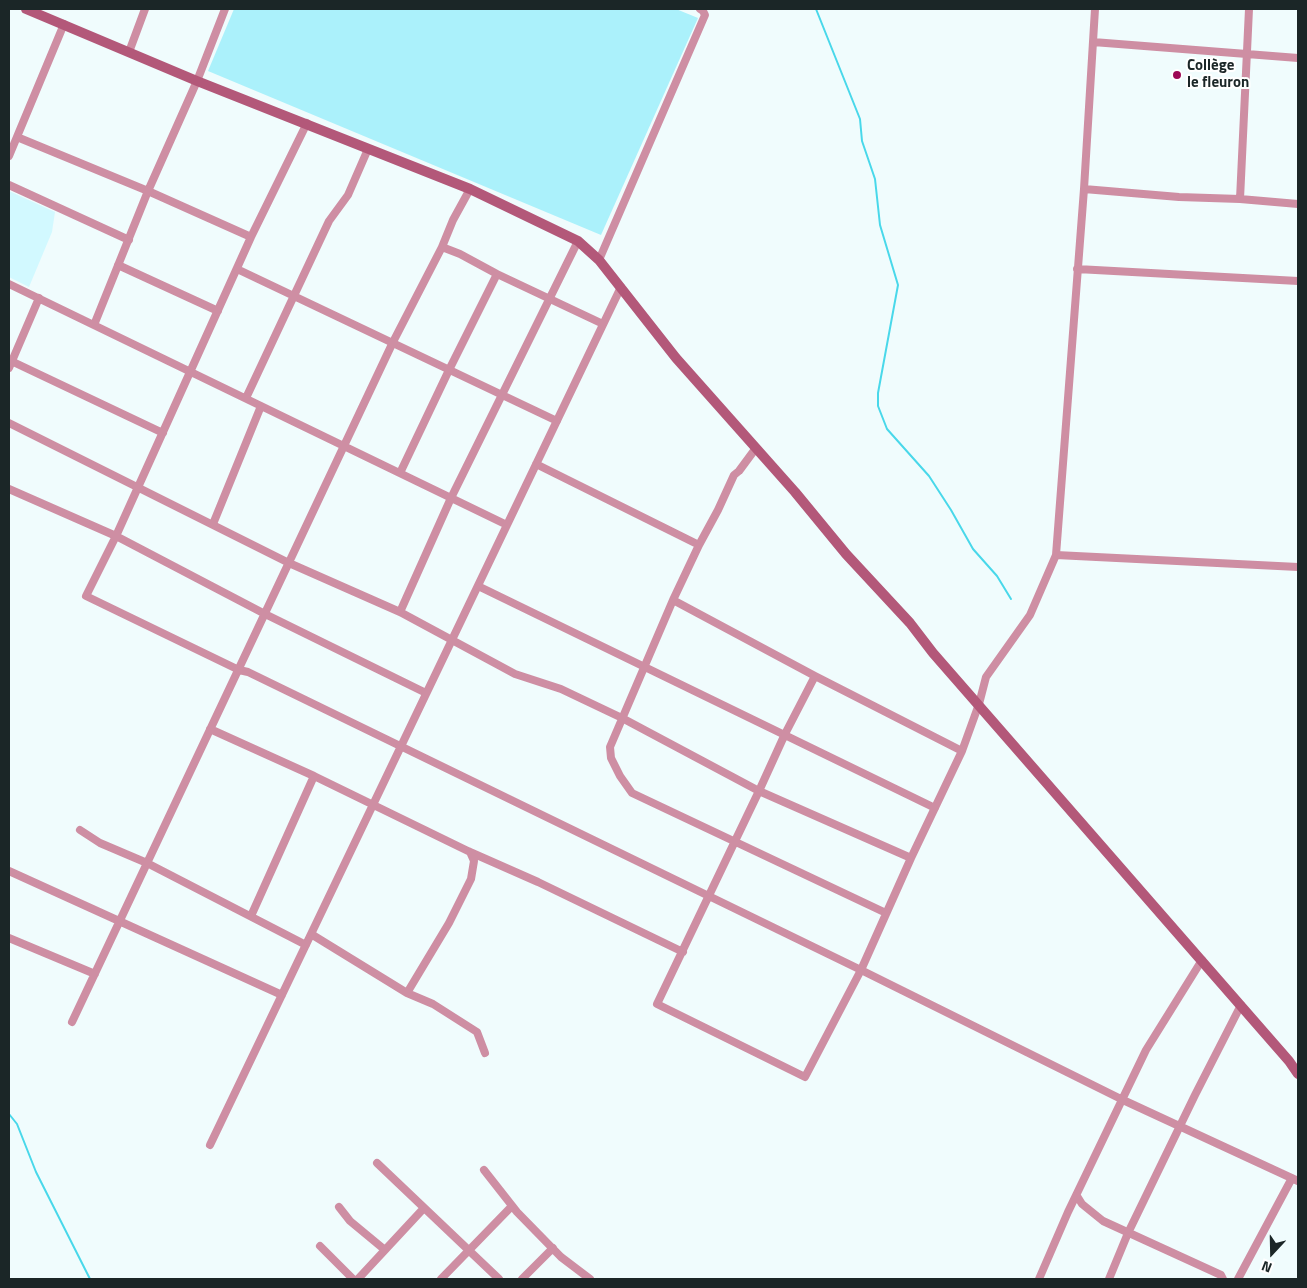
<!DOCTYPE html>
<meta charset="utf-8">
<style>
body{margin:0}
#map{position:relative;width:1307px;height:1288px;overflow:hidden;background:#f0fcfd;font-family:"Titillium Web",sans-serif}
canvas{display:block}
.frame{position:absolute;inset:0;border:10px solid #1b2627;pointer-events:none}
.north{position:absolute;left:1247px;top:1228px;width:50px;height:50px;-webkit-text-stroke:4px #fff;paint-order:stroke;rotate:201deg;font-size:14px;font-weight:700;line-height:20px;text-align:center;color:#1b2627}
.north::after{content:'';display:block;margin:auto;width:18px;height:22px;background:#1b2627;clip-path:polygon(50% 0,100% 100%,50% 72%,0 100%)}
</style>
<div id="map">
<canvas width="1307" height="1288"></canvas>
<div class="frame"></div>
<div class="north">N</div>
</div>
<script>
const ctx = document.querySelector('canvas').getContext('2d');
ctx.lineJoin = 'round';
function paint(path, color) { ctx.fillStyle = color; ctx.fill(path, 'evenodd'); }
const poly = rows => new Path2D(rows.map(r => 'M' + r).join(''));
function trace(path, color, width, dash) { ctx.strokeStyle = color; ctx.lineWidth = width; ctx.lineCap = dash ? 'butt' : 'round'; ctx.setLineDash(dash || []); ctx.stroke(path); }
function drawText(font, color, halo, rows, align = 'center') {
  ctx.font = font + ' "Titillium Web",sans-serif'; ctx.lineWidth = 4; ctx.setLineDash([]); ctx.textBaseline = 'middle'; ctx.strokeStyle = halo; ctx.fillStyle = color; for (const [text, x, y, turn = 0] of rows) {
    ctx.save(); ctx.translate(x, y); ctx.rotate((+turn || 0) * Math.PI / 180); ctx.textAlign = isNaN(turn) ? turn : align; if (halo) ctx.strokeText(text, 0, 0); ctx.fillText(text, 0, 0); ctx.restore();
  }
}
const built = poly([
 [9,191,55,212,52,232,29,287,9,277]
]);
const green = poly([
 [234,9,676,9,698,18,601,235,208,71]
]);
const stream = poly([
 [816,9,860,119,862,141,875,179,880,225,898,285,878,393,878,406,887,429,929,476,951,510,973,549,997,576,1011,599],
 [9,1114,17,1124,36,1172,90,1279]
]);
const street = poly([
 [1093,42,1298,58],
 [129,52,145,9],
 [307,123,251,237,116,536,86,596,239,670,248,672,861,970,1123,1100,1298,1181],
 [17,137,148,191,251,237],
 [9,156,64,24],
 [9,185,129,240],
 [1084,189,1179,197,1240,199,1298,204],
 [1240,199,1249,9],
 [442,247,460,254,497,274,603,324],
 [599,260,705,15,703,11,700,9],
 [118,265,218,311],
 [237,269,557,421],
 [1077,269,1298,281],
 [9,284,507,525],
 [94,325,148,191,197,81,225,9],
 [9,360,163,433],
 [9,368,39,298],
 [246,398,329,221,348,195,368,149],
 [9,423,289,563,400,612,515,674,561,689,622,718,759,791,911,858],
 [756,448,739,471,734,475,718,510,699,545,673,600,610,747,611,758,620,776,632,793,886,913],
 [536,464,699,545],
 [400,473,449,370,497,274],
 [9,489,116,536,265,614,426,693],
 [213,524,261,406],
 [1056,555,1298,567],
 [478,586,935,808],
 [673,600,815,676,962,751],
 [400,612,451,498,578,241],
 [815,676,785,734,759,791,657,1004,805,1077,861,970,911,858,962,751,979,704,986,677,1030,615,1056,555,1084,189,1095,9],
 [210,729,314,776,470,852,538,882,683,952],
 [80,830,100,843,147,863,306,945],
 [9,871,282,995],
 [251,916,314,776],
 [311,934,407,993,433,1004,477,1032,485,1053],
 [9,938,95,974],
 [407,993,449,923,471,879,474,861,470,852],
 [72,1022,393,342,442,247,453,220,470,189],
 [210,1145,621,287],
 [377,1163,499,1279],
 [484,1170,517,1212,561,1257,590,1279],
 [1077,1196,1082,1204,1103,1221,1221,1275,1223,1279],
 [339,1207,350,1221,385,1250],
 [320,1246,353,1279],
 [358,1279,424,1208],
 [441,1279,512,1206],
 [522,1279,553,1248],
 [1039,1279,1068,1212,1146,1050,1202,960],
 [1109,1279,1128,1233,1195,1095,1241,1005],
 [1238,1279,1292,1178]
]);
const secondary = poly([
 [26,9,197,81,470,189,578,241,599,260,676,358,795,492,846,554,910,623,933,653,1289,1061,1298,1074]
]);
const markers = [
 [1177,75,5,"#9d0855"]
];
const poiNames = [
 ["Collège",1187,66],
 ["le fleuron",1187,83]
];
paint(built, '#d2f9ff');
paint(green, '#abf1fb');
trace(stream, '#49d8ea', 2);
trace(street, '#ce8ea3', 8);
trace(secondary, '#b35879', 10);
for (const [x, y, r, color] of markers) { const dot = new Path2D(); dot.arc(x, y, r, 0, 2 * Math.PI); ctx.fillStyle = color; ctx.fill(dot); trace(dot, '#fff', 2); }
drawText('bold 15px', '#1b2627', '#fff', poiNames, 'left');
</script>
